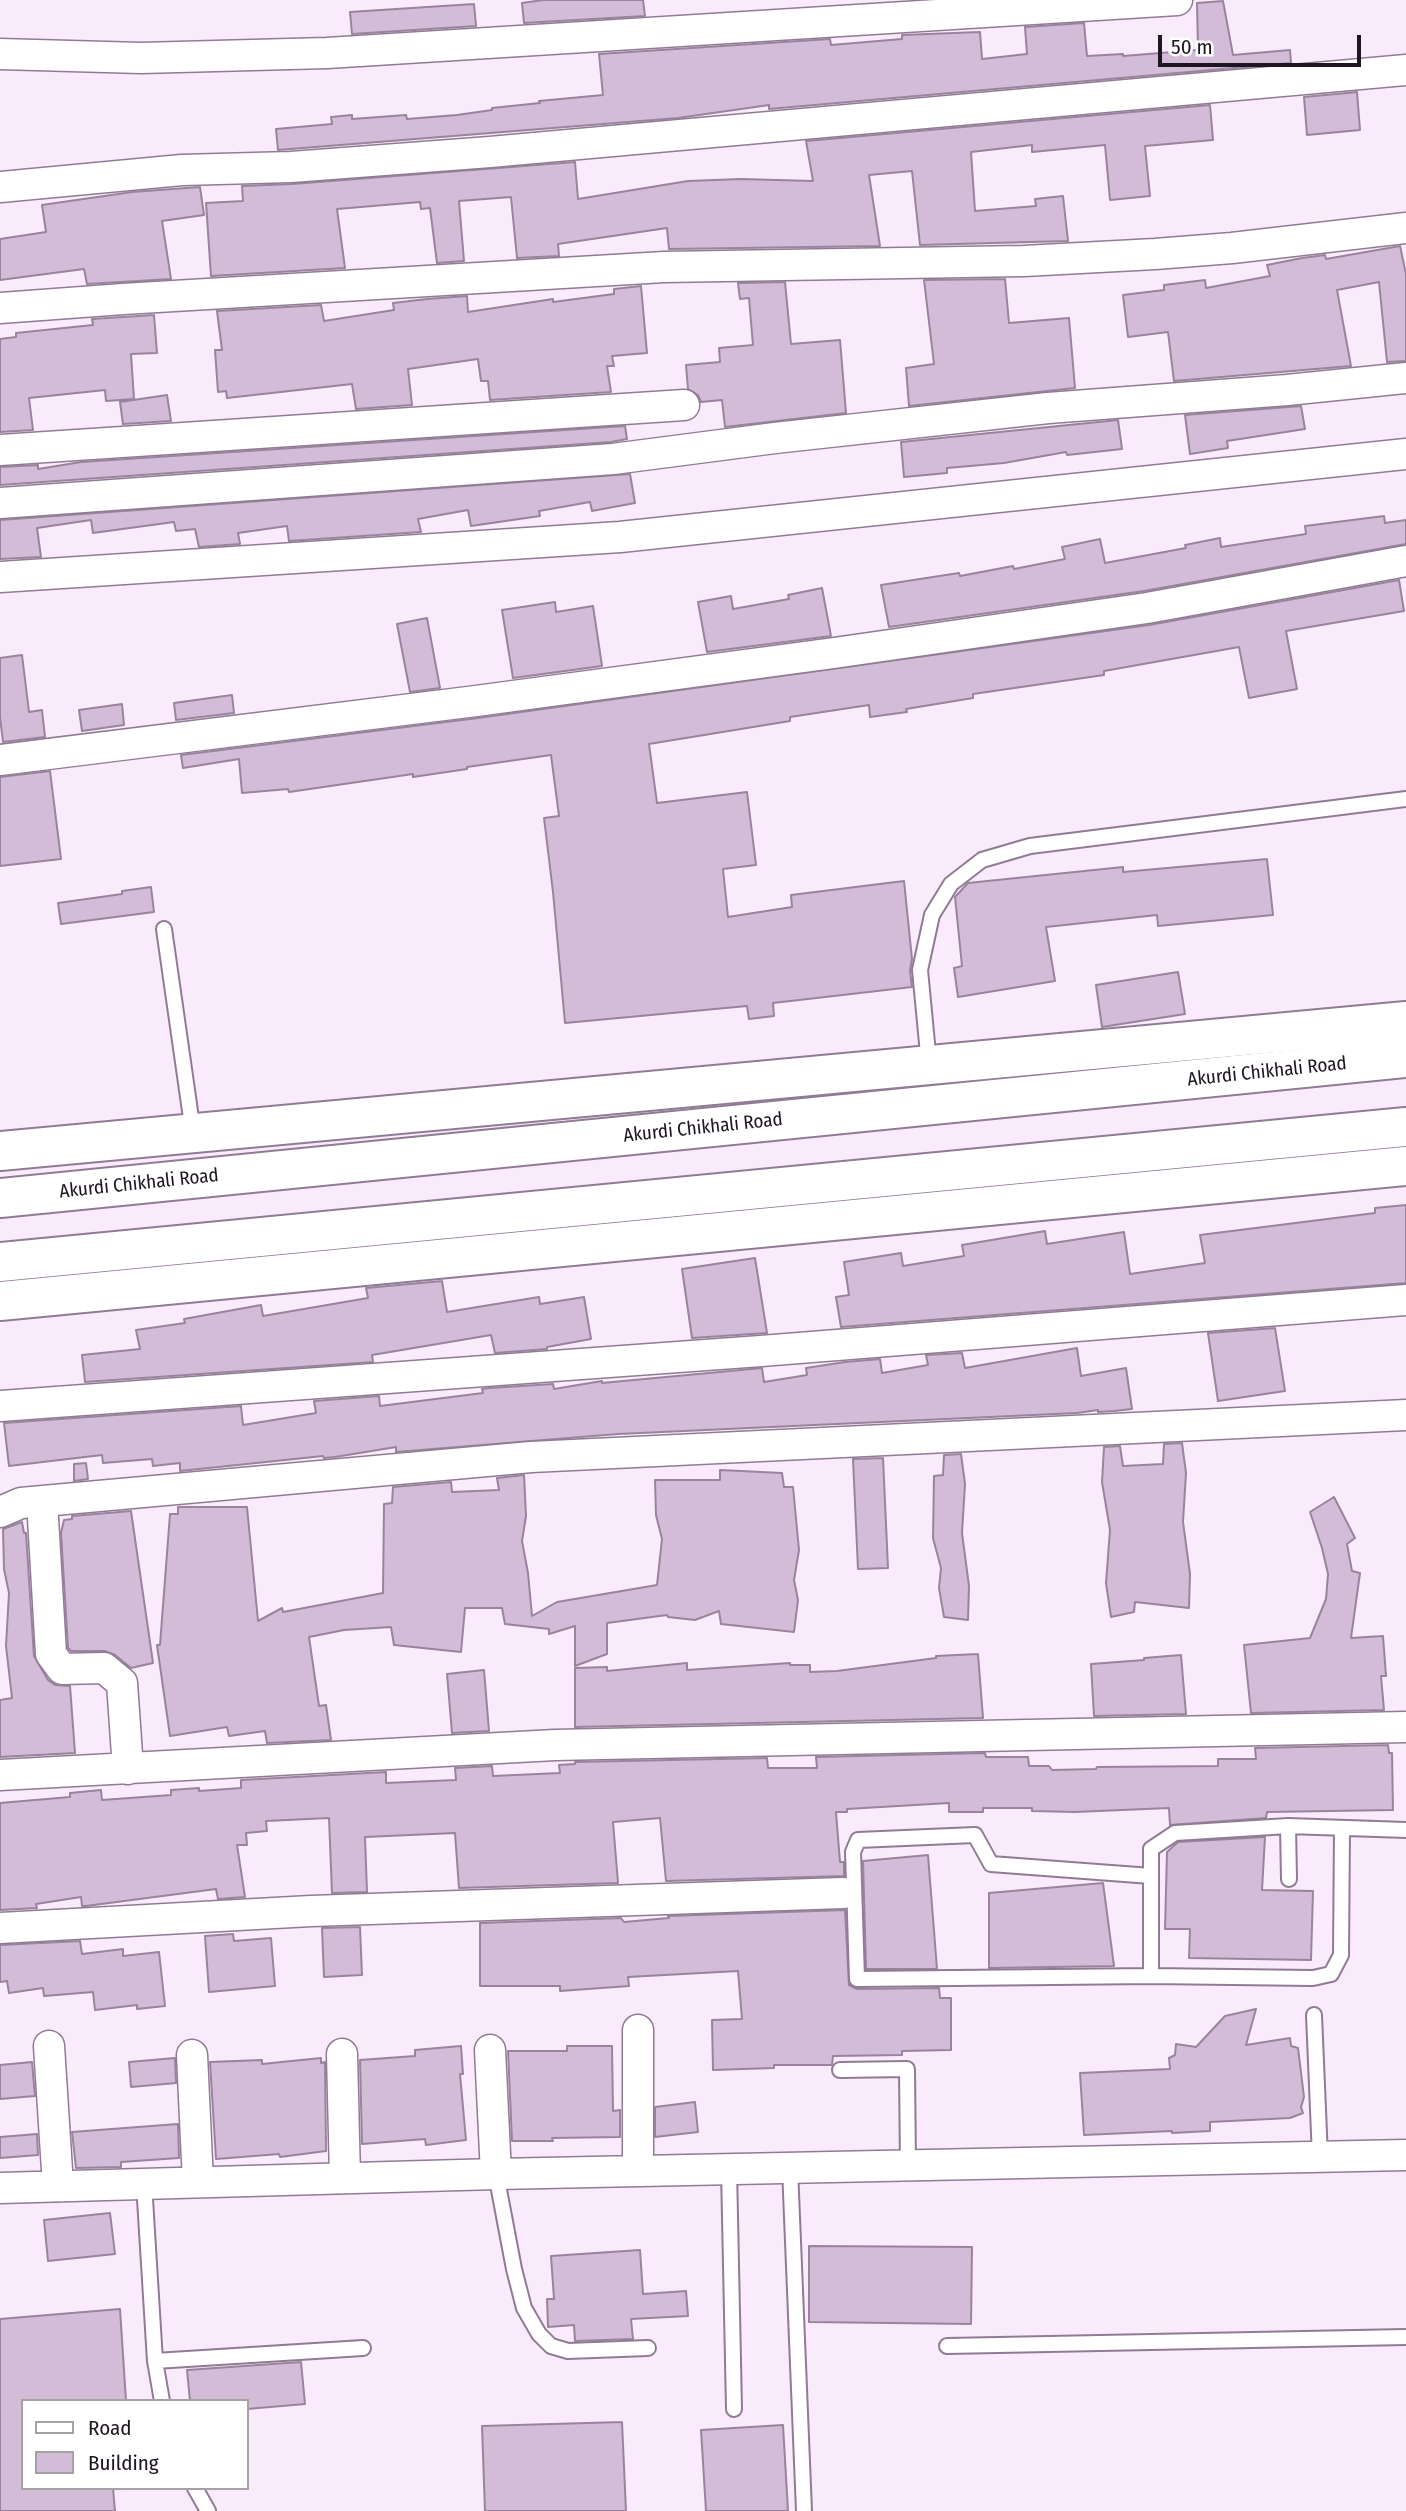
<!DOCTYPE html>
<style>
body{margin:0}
#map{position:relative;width:1406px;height:2511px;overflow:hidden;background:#f9ebfb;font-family:"Fira Sans Condensed",sans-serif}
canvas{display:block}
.legend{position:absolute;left:21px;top:2399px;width:228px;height:91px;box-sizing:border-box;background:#fff;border:2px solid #a5a1a5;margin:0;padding:9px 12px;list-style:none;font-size:21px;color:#1d151f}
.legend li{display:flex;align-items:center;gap:14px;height:35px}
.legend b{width:35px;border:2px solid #a5a1a5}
.scale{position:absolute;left:1158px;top:35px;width:203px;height:32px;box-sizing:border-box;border:4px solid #1d151f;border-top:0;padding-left:9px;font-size:21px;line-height:24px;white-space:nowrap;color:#1d151f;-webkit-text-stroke:5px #fff;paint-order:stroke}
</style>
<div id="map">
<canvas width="1406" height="2511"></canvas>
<ul class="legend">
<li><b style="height:9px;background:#fff"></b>Road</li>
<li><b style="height:19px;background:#d3bcd7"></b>Building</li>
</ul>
<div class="scale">50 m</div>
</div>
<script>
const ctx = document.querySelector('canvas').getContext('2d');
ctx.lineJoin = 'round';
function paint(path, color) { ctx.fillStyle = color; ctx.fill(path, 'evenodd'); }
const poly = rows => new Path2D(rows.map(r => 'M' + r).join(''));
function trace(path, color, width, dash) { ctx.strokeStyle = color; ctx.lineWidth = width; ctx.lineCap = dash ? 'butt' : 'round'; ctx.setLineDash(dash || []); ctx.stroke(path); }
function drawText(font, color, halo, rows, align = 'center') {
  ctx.font = font + ' "Fira Sans Condensed",sans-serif'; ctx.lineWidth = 5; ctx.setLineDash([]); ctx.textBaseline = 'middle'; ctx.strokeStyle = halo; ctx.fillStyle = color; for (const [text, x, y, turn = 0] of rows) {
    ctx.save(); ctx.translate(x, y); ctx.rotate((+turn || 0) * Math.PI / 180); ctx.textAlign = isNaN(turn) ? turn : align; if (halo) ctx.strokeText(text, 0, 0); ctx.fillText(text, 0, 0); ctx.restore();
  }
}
const building = poly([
 [543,0,643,0,645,16,524,23,522,3,543,0],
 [1223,1,1233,55,1290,50,1291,63,769,109,769,105,678,118,278,150,276,129,332,124,331,117,352,115,352,119,406,115,407,119,457,115,492,110,492,108,540,103,539,101,603,95,599,54,830,39,831,45,902,39,902,35,980,32,982,59,1027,54,1025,27,1084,23,1087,56,1123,54,1123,56,1198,50,1197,3,1223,1],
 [474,4,476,26,352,34,350,12,474,4],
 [1357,92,1360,130,1307,135,1304,97,1357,92],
 [1210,105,1213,140,1145,146,1150,196,1110,200,1105,145,1032,152,1032,145,971,152,975,211,1036,206,1035,199,1063,196,1068,241,920,245,912,171,869,175,880,246,669,249,667,228,558,244,559,256,517,258,511,197,459,201,464,261,437,263,430,208,421,209,420,202,337,209,345,268,211,276,206,203,243,201,242,186,292,184,575,162,578,199,688,181,741,179,813,181,806,141,1210,105],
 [200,187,204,215,162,221,171,279,87,284,84,269,0,280,0,239,46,232,42,205,132,192,200,187],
 [1400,246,1406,274,1406,361,1387,362,1379,282,1337,290,1351,366,1174,381,1168,332,1128,337,1123,295,1164,290,1164,285,1205,280,1206,288,1270,276,1267,265,1302,258,1325,255,1326,259,1400,246],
 [1005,279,1009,323,1069,318,1075,388,909,406,906,368,934,364,924,280,1005,279],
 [785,282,791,344,840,340,846,413,725,427,722,400,701,402,698,395,688,389,686,365,720,362,719,348,753,345,749,298,740,299,738,283,785,282],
 [641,286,647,353,612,356,614,366,607,366,611,392,490,400,488,381,481,381,478,359,408,369,412,405,356,409,352,384,227,398,226,391,218,392,215,350,222,350,217,311,321,305,324,321,394,310,393,303,427,299,467,296,468,312,553,299,553,302,614,294,614,289,641,286],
 [154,315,157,353,131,354,134,399,106,401,105,390,29,398,33,430,0,432,0,339,16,337,16,333,93,325,92,319,154,315],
 [167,395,171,421,123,424,120,402,167,395],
 [1301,406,1305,429,1227,441,1228,448,1190,454,1185,415,1301,406],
 [1118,420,1122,449,1067,455,1066,452,1004,463,947,468,947,473,904,477,901,442,1118,420],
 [625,426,627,439,611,442,0,485,0,467,38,465,38,469,81,462,625,426],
 [630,474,635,503,592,511,590,502,539,511,540,516,471,526,468,510,418,519,421,532,289,541,287,526,238,533,240,544,199,547,195,529,176,531,174,522,93,533,91,520,37,528,41,557,0,559,0,520,630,474],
 [1384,516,1385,523,1406,520,1406,544,1144,591,889,627,881,585,959,573,960,576,1013,566,1014,569,1065,559,1062,547,1100,539,1105,563,1186,548,1185,545,1220,538,1221,547,1306,534,1305,526,1384,516],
 [1399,580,1404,611,1286,631,1297,689,1249,698,1239,647,1104,671,1104,675,973,694,973,698,906,709,907,712,870,717,869,705,790,717,790,721,649,744,657,803,747,792,756,865,723,869,728,917,792,907,791,895,904,881,912,959,910,971,912,987,773,1003,774,1016,749,1019,747,1006,565,1023,553,892,544,818,559,816,551,755,467,767,467,769,413,777,413,774,289,792,288,789,242,793,239,759,183,768,181,755,478,718,1149,625,1399,580],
 [822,588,831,636,707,652,698,602,731,596,733,609,789,599,788,595,822,588],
 [555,602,556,612,593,606,602,666,513,678,502,610,555,602],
 [427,618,440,688,410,692,397,624,427,618],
 [22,655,29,712,42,710,45,737,3,742,0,717,0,658,22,655],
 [232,695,234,713,176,720,174,703,232,695],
 [122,704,124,725,82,731,79,710,122,704],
 [50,771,61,859,0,866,0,777,50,771],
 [1267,859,1273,915,1158,926,1157,915,1046,927,1055,981,958,997,954,968,962,966,955,897,968,883,1123,867,1123,872,1267,859],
 [151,887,154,912,61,924,58,903,122,894,122,891,151,887],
 [1178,972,1185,1014,1102,1027,1096,985,1178,972],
 [1406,1205,1406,1283,841,1327,836,1297,849,1295,844,1262,901,1253,903,1266,964,1256,962,1245,1045,1231,1047,1244,1124,1232,1130,1274,1205,1263,1200,1235,1375,1213,1375,1208,1406,1205],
 [755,1258,767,1333,692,1338,682,1269,755,1258],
 [442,1281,447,1312,539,1297,540,1304,584,1297,591,1339,547,1347,547,1349,495,1353,491,1335,372,1355,373,1362,85,1382,82,1355,140,1349,136,1330,185,1323,184,1319,261,1305,263,1316,368,1298,366,1288,442,1281],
 [1275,1328,1285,1391,1218,1401,1208,1333,1275,1328],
 [1077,1348,1081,1376,1126,1368,1132,1409,1114,1411,1098,1412,1098,1410,1077,1413,618,1434,396,1452,396,1447,335,1457,324,1458,323,1456,180,1471,180,1463,153,1466,152,1459,103,1463,102,1455,9,1466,4,1423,241,1406,243,1425,316,1413,314,1401,379,1396,380,1406,483,1393,482,1389,489,1388,553,1384,554,1389,602,1381,602,1383,762,1368,764,1382,807,1375,806,1368,845,1362,880,1359,882,1373,928,1365,926,1355,962,1353,965,1368,1077,1348],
 [1182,1443,1186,1473,1183,1522,1190,1574,1189,1608,1135,1602,1134,1612,1111,1617,1106,1583,1110,1530,1102,1482,1104,1447,1120,1446,1123,1466,1163,1464,1164,1444,1182,1443],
 [961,1454,965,1484,962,1533,969,1586,968,1620,944,1617,939,1588,941,1568,933,1538,934,1476,943,1475,944,1455,961,1454],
 [883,1458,888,1568,858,1569,853,1459,883,1458],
 [86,1463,88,1479,74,1481,74,1464,86,1463],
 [720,1470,782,1473,784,1487,793,1487,799,1550,794,1580,798,1600,794,1632,721,1624,719,1611,695,1620,668,1617,667,1615,607,1623,607,1654,575,1666,575,1626,549,1634,549,1629,505,1624,502,1608,465,1608,461,1652,394,1645,391,1627,344,1630,309,1637,319,1706,326,1705,331,1740,267,1743,265,1731,229,1736,227,1727,170,1736,157,1645,160,1645,170,1514,178,1514,178,1507,247,1507,258,1621,282,1608,283,1612,383,1593,384,1504,392,1503,393,1487,451,1482,452,1492,499,1490,497,1478,524,1475,526,1516,522,1541,528,1573,532,1616,557,1602,657,1585,662,1539,656,1515,655,1480,720,1480,720,1470],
 [1334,1497,1355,1538,1347,1544,1352,1571,1360,1573,1351,1638,1383,1636,1386,1676,1381,1676,1384,1710,1251,1713,1244,1645,1310,1638,1326,1599,1328,1574,1322,1548,1310,1512,1334,1497],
 [131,1511,153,1663,131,1668,115,1655,105,1651,71,1651,68,1648,61,1533,64,1520,72,1519,72,1516,131,1511],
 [22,1522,24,1533,26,1533,34,1656,48,1680,55,1685,70,1686,75,1753,0,1757,0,1700,12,1698,6,1646,9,1593,4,1569,3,1529,22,1522],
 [978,1654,983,1718,575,1727,575,1668,607,1667,607,1671,687,1663,687,1670,790,1663,790,1665,810,1665,810,1672,837,1671,936,1658,936,1656,978,1654],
 [1181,1655,1186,1714,1094,1716,1091,1664,1144,1660,1144,1658,1181,1655],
 [484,1670,489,1731,452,1733,447,1674,484,1670],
 [1388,1745,1389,1753,1392,1753,1393,1810,1267,1812,1266,1818,1170,1825,1169,1808,1075,1812,1032,1811,1032,1808,983,1808,983,1812,949,1812,949,1803,847,1809,847,1812,836,1812,840,1862,844,1862,844,1876,666,1881,660,1818,613,1822,618,1883,459,1888,455,1833,365,1837,367,1892,332,1893,329,1818,266,1821,267,1831,246,1833,247,1845,237,1845,245,1897,218,1899,216,1889,86,1906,82,1906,81,1897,36,1904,37,1908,0,1910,0,1803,70,1797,70,1793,101,1790,102,1800,171,1795,171,1790,199,1788,199,1791,241,1788,241,1780,386,1772,386,1783,456,1780,455,1768,492,1766,493,1776,560,1773,559,1765,575,1764,575,1762,767,1758,768,1768,817,1768,816,1757,985,1753,986,1757,1028,1757,1029,1766,1049,1766,1052,1770,1096,1769,1097,1767,1218,1766,1218,1759,1256,1759,1255,1748,1388,1745],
 [1265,1837,1262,1890,1313,1891,1311,1960,1189,1958,1190,1929,1165,1929,1167,1852,1178,1842,1265,1837],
 [928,1855,937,1969,866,1969,863,1861,928,1855],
 [1103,1883,1114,1966,989,1968,989,1893,1103,1883],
 [845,1910,849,1985,857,1989,939,1988,940,1998,951,1998,951,2050,902,2051,902,2055,833,2056,832,2065,774,2065,774,2068,713,2070,712,2020,742,2019,738,1971,628,1977,629,1986,560,1991,560,1986,480,1986,480,1923,621,1918,624,1922,669,1918,668,1916,845,1910],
 [360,1927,362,1975,324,1977,322,1928,360,1927],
 [233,1934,234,1941,271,1938,275,1986,209,1992,205,1936,233,1934],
 [80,1941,82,1954,123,1949,123,1956,159,1952,165,2006,137,2009,137,2005,95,2010,93,1992,44,1996,43,1988,9,1993,7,1981,0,1982,0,1945,80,1941],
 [1256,2009,1246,2045,1290,2038,1291,2046,1298,2048,1304,2097,1301,2107,1303,2113,1290,2118,1210,2122,1210,2131,1172,2133,1172,2131,1084,2135,1080,2073,1170,2069,1169,2058,1175,2055,1176,2044,1196,2047,1225,2016,1256,2009],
 [461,2046,463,2074,460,2074,466,2140,426,2145,425,2139,362,2144,360,2060,415,2056,415,2050,461,2046],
 [567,2046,612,2046,613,2111,620,2110,620,2137,552,2138,553,2141,512,2141,508,2051,567,2051,567,2046],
 [175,2058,176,2083,131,2087,129,2062,175,2058],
 [321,2058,321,2063,325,2062,326,2151,280,2157,279,2154,216,2159,210,2062,262,2060,262,2064,321,2058],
 [32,2062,35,2096,0,2099,0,2065,32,2062],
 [695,2102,698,2132,655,2137,655,2107,695,2102],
 [178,2124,179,2158,121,2162,121,2167,76,2168,72,2132,178,2124],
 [37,2134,38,2155,0,2158,0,2137,37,2134],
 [110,2213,115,2254,48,2261,44,2220,110,2213],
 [809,2246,972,2247,971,2324,809,2322,809,2246],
 [640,2250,643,2294,686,2291,688,2316,631,2319,633,2339,575,2341,574,2325,548,2327,547,2299,554,2299,551,2256,640,2250],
 [120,2309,126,2401,23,2401,23,2488,113,2488,115,2511,0,2511,0,2319,120,2309],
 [301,2362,305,2404,247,2409,247,2401,190,2401,187,2370,301,2362],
 [622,2422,626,2511,485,2511,482,2426,622,2422],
 [783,2425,788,2511,706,2511,701,2430,783,2425]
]);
const lane = poly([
 [164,929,193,1132],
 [929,1064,920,970,932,915,951,884,982,860,1030,846,1406,799],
 [1288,1826,1289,1879],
 [1151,1876,991,1864,975,1835,858,1840,853,1852,857,1979,1151,1976,1313,1978,1331,1974,1341,1955,1342,1828],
 [1151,1976,1151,1849,1175,1833,1288,1826,1406,1830],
 [1314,2015,1320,2157],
 [840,2070,907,2069,908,2166],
 [790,2168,804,2511],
 [729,2169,734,2409],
 [496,2174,514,2269,524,2308,539,2334,551,2346,568,2351,648,2348],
 [144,2183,155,2361,162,2401],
 [947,2346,1406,2337],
 [155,2361,363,2348],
 [195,2488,208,2511]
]);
const street = poly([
 [0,54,141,58,327,53,1177,0],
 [0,187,182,170,291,167,490,152,1406,70],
 [0,308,123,299,664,267,1024,261,1155,254,1232,248,1406,228],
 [0,450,684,405],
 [0,503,613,459,775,438,1048,408,1287,390,1406,378],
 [0,577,620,537,1406,454],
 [0,760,476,701,834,653,1147,608,1406,561],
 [0,1406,761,1351,1406,1300],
 [42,1501,51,1654,62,1669,104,1668,122,1683,128,1769],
 [0,1512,21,1503,531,1457,1406,1415],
 [0,1775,555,1745,1406,1727],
 [0,1928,311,1911,843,1893],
 [49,2046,58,2186],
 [490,2050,496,2174],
 [342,2054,345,2178],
 [192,2055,198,2182],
 [638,2171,638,2030],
 [0,2188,496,2174,1406,2155]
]);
const secondary = poly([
 [0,1151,1406,1021],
 [0,1301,1406,1166]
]);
const primary = poly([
 [0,1198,1406,1058],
 [0,1262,1406,1127]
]);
const streetNames = [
 ["Akurdi Chikhali Road",1267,1072,-6],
 ["Akurdi Chikhali Road",703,1128,-6],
 ["Akurdi Chikhali Road",139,1184,-6]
];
paint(building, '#d3bcd7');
trace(building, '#99839d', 2);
trace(lane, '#907b94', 18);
trace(street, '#907b94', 33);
trace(secondary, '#907b94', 42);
trace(primary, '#907b94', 42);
trace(lane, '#fff', 14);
trace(street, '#fff', 30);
trace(secondary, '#fff', 38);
trace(primary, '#fff', 38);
drawText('19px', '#1d151f', '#fff', streetNames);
</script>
